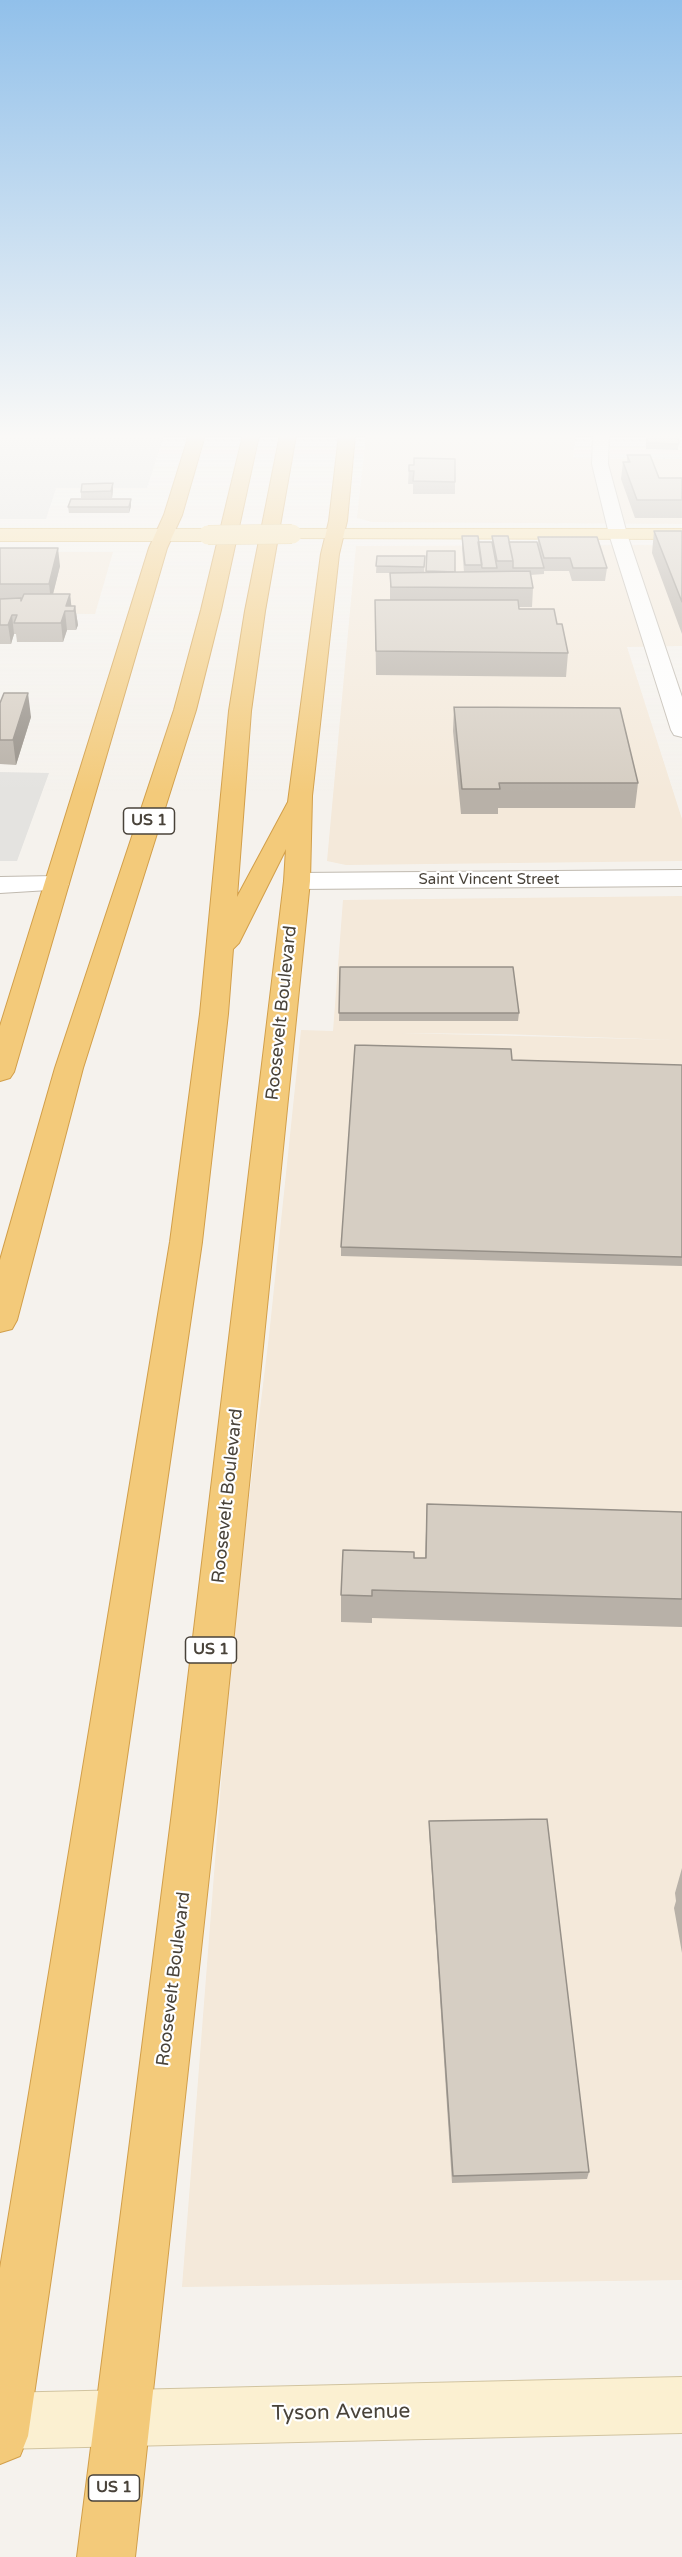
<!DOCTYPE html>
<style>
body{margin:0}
canvas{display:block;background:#f5f2ed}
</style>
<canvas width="682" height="2557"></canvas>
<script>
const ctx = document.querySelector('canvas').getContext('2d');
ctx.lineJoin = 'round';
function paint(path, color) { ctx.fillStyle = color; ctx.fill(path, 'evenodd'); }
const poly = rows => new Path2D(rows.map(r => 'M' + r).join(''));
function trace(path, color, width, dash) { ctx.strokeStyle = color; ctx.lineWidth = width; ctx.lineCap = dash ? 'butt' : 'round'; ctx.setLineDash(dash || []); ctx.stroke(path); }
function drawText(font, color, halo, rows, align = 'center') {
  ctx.font = font + ' "Varela Round",sans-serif'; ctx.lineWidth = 4.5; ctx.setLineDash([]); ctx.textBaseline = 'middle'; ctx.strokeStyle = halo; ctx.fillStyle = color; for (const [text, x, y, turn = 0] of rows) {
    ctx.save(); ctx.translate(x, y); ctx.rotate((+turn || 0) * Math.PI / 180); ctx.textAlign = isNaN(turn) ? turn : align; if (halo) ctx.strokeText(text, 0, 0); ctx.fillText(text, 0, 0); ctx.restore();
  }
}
const commercial = poly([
 [366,435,576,435,573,458,682,459,682,524,372,522,357,518],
 [682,545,682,646,627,647,682,819,682,861,346,865,327,861,356,546],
 [0,552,113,552,95,614,0,613],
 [682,896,682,2280,182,2287,233,1629,269,1336,301,1030,333,1031,343,900],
 [400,1033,502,1034,676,1040,675,1040]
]);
const parking = poly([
 [0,435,164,435,147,488,56,488,46,519,0,519],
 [0,772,49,773,17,861,0,861]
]);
const street = poly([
 [593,435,609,435,608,464,627,534,682,697,682,737,674,735,671,730,609,534,592,464,593,435],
 [682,870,682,886,297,889,288,886,284,881,288,876,297,873,682,870],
 [56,876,65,879,69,884,65,889,0,893,0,877,56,876]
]);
const secondary = poly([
 [682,2377,682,2433,0,2449,0,2393,682,2377]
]);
const primary = poly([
 [0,529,208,529,214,531,217,535,214,539,208,541,0,541,0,529],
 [292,529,682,529,682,539,286,538,283,534,286,530,292,529]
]);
const highway = poly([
 [189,435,205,435,182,515,167,548,14,1072,10,1078,0,1081,0,1026,149,548,164,515,189,435],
 [243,435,259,435,221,610,196,710,83,1068,17,1320,12,1329,0,1332,0,1260,55,1068,174,710,201,610,243,435],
 [280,435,296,435,265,611,251,711,237,897,288,802,321,554,329,521,339,435,355,435,347,521,339,554,312,796,310,881,216,1812,135,2557,77,2557,172,1812,284,881,286,849,239,943,233,949,228,1014,202,1242,28,2436,20,2456,0,2464,0,2268,170,1242,200,1014,229,711,245,611,280,435]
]);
const primaryBridge = poly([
 [208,535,292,534]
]);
const wall = poly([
 [646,435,682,435,682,437,679,437,678,450,646,449],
 [627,455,659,478,682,478,682,518,635,518,621,479,623,462,627,462],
 [409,465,455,482,455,494,413,494,413,484,408,484],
 [113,490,112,498,81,498,81,492],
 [131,499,131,506,129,513,69,513,68,507],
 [654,531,682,531,682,634,652,553],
 [462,536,478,542,492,542,492,536,509,542,538,544,538,537,607,568,605,581,572,581,569,571,544,571,544,574,530,575,533,588,532,607,519,607,519,609,557,624,568,653,566,677,376,675,375,600,390,600,390,573,376,573,377,556,425,556,424,573,426,573,427,551,455,572,464,572,462,549],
 [0,548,60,566,53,594,70,594,71,606,75,606,78,625,76,630,67,630,63,642,17,642,16,634,14,634,11,644,0,644],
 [0,703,31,717,16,765,0,764],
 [454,707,638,783,635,808,498,808,498,814,461,814,453,731],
 [340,967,519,1013,518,1021,339,1021],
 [682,1065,682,1266,341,1256,341,1247],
 [427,1504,682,1512,682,1627,372,1618,372,1623,341,1622,341,1595,425,1558],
 [429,1821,589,2172,587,2179,452,2183,429,1829],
 [682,1868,682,1953,674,1908,676,1901,675,1893]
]);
const shadedWall = poly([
 [113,483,113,490,112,498,111,491],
 [131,499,131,506,129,513,129,507],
 [58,548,60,566,51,602,49,584],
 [70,594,72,611,66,606],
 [75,606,78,625,76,630,74,611],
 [65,611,67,630,63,642,61,623],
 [12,615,14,634,11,644,8,625],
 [28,693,31,717,16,765,13,740]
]);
const building = poly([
 [647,435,678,435,679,444,647,443,647,435],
 [627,455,650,455,659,478,682,478,682,500,637,500,623,462,630,462,627,455],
 [414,458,455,459,455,482,413,481,414,471,409,471,409,465,414,465,414,458],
 [113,483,111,491,81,492,82,484,113,483],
 [71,499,131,499,129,507,68,507,71,499],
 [654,531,682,531,682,602,654,531],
 [462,536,478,536,482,565,465,565,462,536],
 [492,536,508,536,513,561,497,561,492,536],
 [538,537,597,537,607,568,573,568,570,558,544,558,538,537],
 [478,542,492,542,497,568,482,568,478,542],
 [509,542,537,542,544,568,513,568,513,561,509,542],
 [0,548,58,548,49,584,0,584,0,548],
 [427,551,455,551,455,572,426,571,427,551],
 [377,556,425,556,424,567,376,566,377,556],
 [530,571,533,588,391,587,390,573,530,571],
 [24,594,70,594,66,606,75,606,74,611,65,611,61,623,14,623,17,615,12,615,8,625,0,625,0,599,21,598,21,601,24,594],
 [375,600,518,600,519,609,554,609,557,624,562,624,568,653,376,651,375,600],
 [4,693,28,693,13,740,0,740,0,703,4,693],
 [454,707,620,708,638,783,499,783,500,789,462,789,454,707],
 [340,967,513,967,519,1013,339,1013,340,967],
 [355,1045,511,1049,512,1060,682,1065,682,1257,341,1247,355,1045],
 [427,1504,682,1512,682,1599,372,1590,372,1596,341,1595,343,1550,414,1552,414,1558,426,1558,427,1504],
 [547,1819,589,2172,453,2176,429,1821,547,1819]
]);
const farStreetnames = [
 ["Saint Vincent Street",489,880]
];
const shields = [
 [149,821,51],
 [211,1650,51],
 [114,2488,51]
];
const shieldNames = [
 ["US 1",149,821],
 ["US 1",211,1650],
 ["US 1",114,2488]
];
const streetNames = [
 ["Roosevelt Boulevard",282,1013,-84],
 ["Roosevelt Boulevard",228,1496,-84],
 ["Roosevelt Boulevard",174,1979,-83]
];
const nearStreetnames = [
 ["Tyson Avenue",341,2413,-1]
];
paint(commercial, '#f4e9da');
paint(parking, '#e4e3e0');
trace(street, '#c0bab0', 2);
trace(secondary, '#d1c4a0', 2);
trace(primary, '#dcbc74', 2);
trace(highway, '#d29f4a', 2);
paint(street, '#fff');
paint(secondary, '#fbf0d1');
paint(primary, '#f7dfa4');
paint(highway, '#f3ca7a');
trace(primaryBridge, '#dcbc74', 20, []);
trace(primaryBridge, '#f7dfa4', 19);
paint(wall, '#b8b1a8');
paint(shadedWall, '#969088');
paint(building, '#d6cec3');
trace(building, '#969088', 1.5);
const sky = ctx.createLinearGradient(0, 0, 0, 793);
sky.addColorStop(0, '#91c0ea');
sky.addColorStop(0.55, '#faf9f7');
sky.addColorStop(1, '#faf9f700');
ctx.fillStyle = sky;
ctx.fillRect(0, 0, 682, 793);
drawText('15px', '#49433a', '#fff', farStreetnames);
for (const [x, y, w] of shields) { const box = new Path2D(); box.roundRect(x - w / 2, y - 13, w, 26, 4.5); ctx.fillStyle = '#fff'; ctx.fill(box); trace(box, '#49433a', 1.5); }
drawText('bold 16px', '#49433a', null, shieldNames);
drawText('18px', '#49433a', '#fff', streetNames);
drawText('21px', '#49433a', '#fff', nearStreetnames);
</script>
